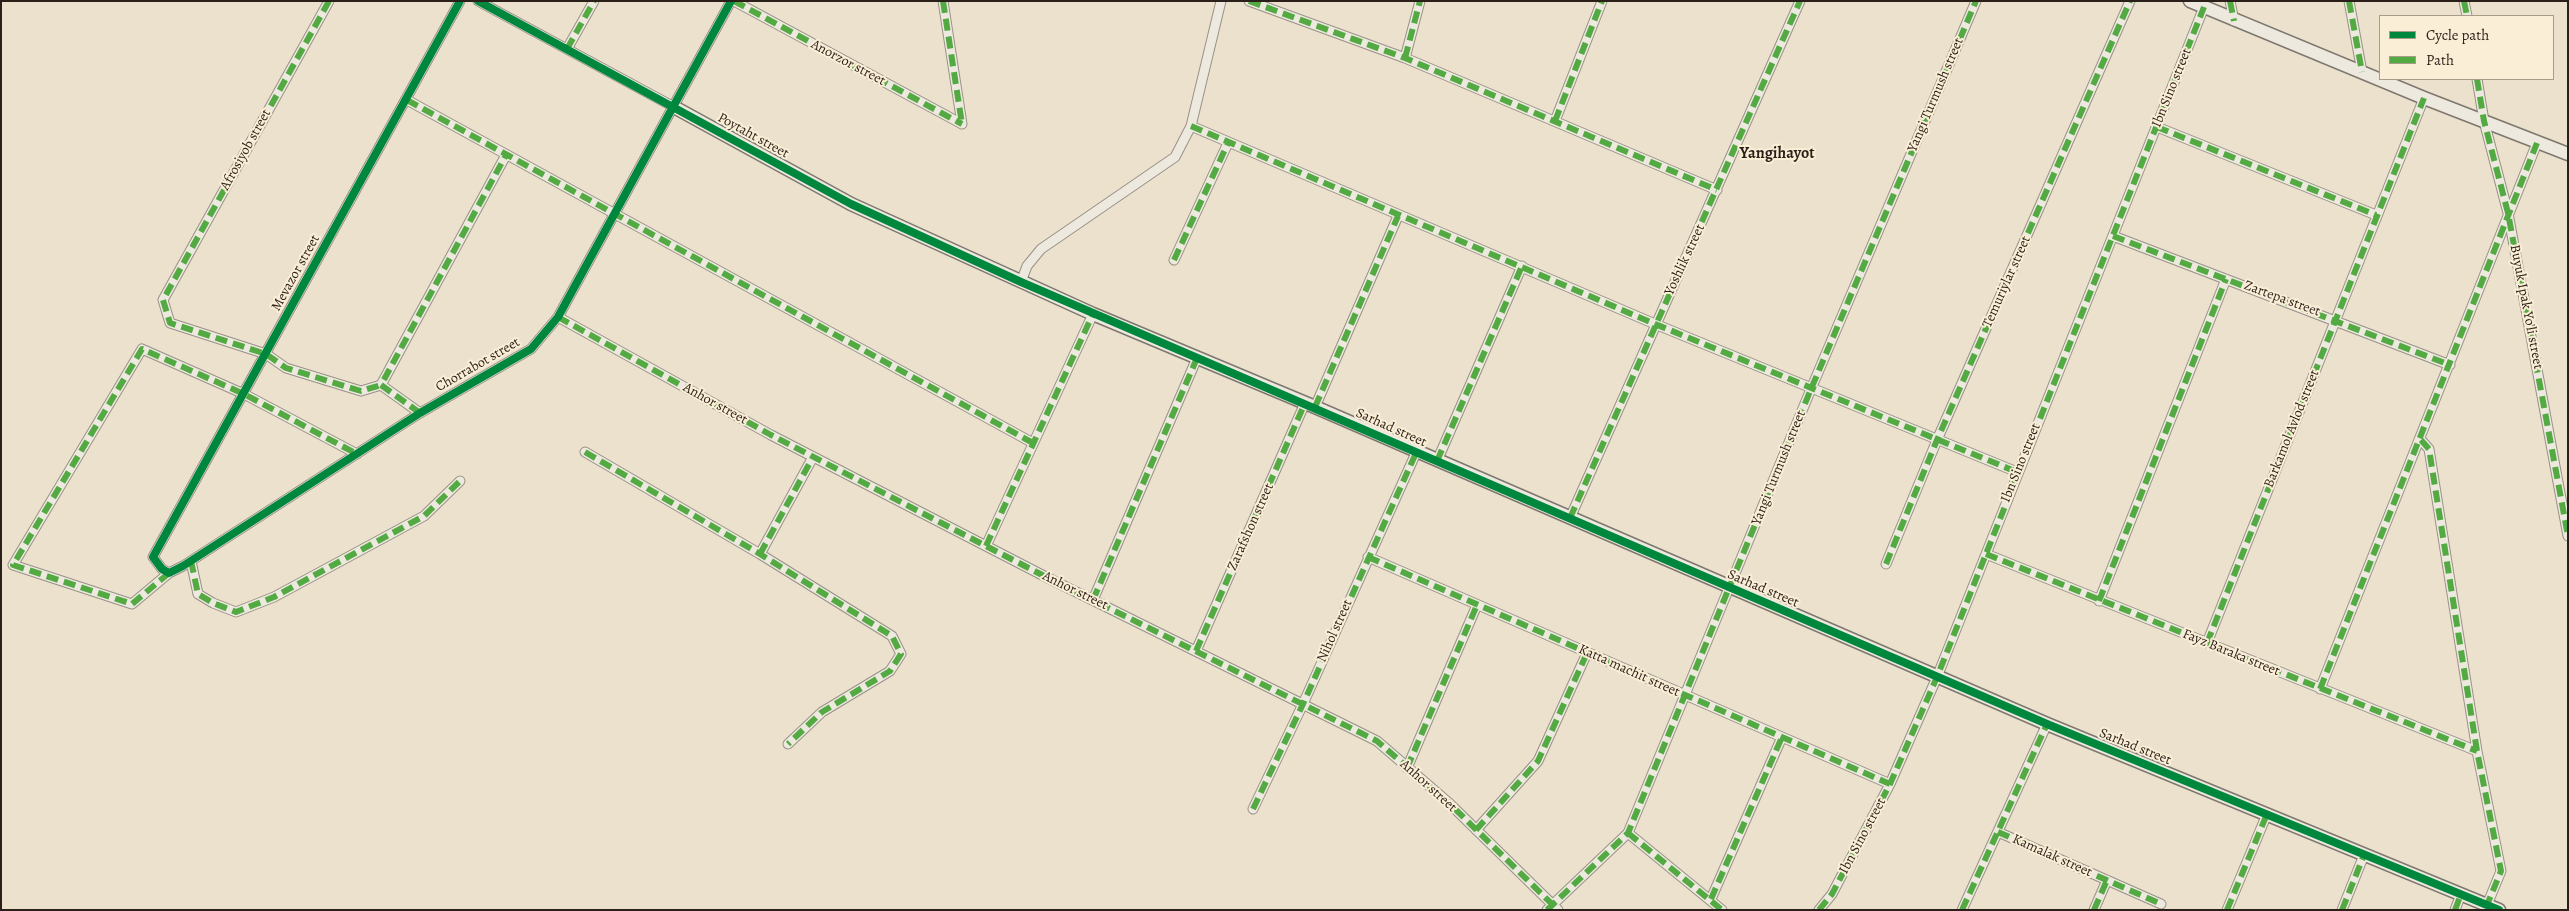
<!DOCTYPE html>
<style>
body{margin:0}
#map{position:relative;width:2569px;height:911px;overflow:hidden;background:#ebe1cd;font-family:Alegreya,serif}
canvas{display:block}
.frame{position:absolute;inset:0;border:2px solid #2b1f19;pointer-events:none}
.legend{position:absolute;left:2379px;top:15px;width:175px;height:65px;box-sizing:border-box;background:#faeed6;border:1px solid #a79b8a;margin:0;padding:6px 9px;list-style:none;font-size:15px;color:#2b1f19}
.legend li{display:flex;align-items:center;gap:10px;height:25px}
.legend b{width:25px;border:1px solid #a79b8a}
</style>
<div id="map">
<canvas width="2569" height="911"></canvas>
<div class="frame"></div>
<ul class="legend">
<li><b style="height:6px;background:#00873e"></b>Cycle path</li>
<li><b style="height:6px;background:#54aa42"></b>Path</li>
</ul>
</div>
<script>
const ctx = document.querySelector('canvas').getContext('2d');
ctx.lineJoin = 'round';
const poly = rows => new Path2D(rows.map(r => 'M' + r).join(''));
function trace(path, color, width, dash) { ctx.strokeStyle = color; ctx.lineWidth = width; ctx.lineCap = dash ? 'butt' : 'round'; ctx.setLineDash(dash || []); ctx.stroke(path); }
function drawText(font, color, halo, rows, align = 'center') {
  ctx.font = font + ' Alegreya,serif'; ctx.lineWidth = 4; ctx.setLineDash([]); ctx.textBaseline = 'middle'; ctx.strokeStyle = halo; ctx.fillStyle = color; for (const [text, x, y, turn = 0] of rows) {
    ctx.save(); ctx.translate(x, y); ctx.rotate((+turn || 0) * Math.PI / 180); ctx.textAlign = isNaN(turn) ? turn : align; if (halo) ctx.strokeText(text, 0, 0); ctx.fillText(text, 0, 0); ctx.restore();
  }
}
const street = poly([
 [329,1,163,300,170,323,266,354,286,368,361,391,381,385],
 [460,1,153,557,162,569,169,573,183,566,420,413,531,349,558,317,731,1],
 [478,1,674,107],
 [734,1,962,124],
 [943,1,962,124],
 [1249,1,1405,58,1717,190],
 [2230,1,2234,21],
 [2349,1,2362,72],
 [2464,1,2467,16],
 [567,49,594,1],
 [1405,58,1420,1],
 [2477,79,2484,121,2508,213,2568,536],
 [407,100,1033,443],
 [1555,121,1602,1],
 [1191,126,1655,324,2017,472],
 [2157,127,2376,215],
 [2113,236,2450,365],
 [1174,260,1228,143],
 [1021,282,1027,266,1041,249,1175,157,1191,126,1221,1],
 [558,317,771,435,1048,578,1377,741,1450,804,1558,910],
 [1315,407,1398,216],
 [420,413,381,385,506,155],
 [2421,440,2429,449,2477,751,2501,871,2487,905],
 [585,452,760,554,892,636,901,654,890,671,822,712,788,744],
 [1437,461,1522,266],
 [1570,518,1800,1],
 [986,546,1093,314],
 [760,554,813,457],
 [1986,554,2477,751],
 [1368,557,1890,784],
 [191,561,198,594,213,603,236,612,274,597,424,516,460,481],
 [1886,564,1937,440,2130,1],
 [169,573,132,604,13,565,142,349,244,394,357,454],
 [1093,600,1197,358],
 [2099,601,2226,279],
 [2207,643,2424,98],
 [1196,651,1305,403],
 [2320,689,2537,143],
 [1407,768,1477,605],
 [1253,809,1303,704,1416,453],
 [1476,830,1538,761,1587,653],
 [1998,832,2161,904],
 [1628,833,1722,910],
 [1711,899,1782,737],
 [1547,910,1628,833,1811,389,1976,1],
 [1819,910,1832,894,1890,784,1937,677,2204,7],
 [1962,910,2047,724],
 [2094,910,2107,880],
 [2227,910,2267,814],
 [2342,910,2364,855],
 [2455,910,2461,894]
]);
const secondary = poly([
 [2190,1,2424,98,2568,154],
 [674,107,851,204,1093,314,1315,407,2047,724,2499,910]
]);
const quiet = poly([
 [329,1,163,300,170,323,266,354,286,368,361,391,381,385],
 [734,1,962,124],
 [943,1,962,124],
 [1249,1,1405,58,1717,190],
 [2230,1,2234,21],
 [2349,1,2362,72],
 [2464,1,2467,16],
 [567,49,594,1],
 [1405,58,1420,1],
 [2477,79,2484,121,2508,213,2568,536],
 [407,100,1033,443],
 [1555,121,1602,1],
 [1191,126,1655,324,2017,472],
 [2157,127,2376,215],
 [2113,236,2450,365],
 [1174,260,1228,143],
 [558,317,771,435,1048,578,1377,741,1450,804,1558,910],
 [1315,407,1398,216],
 [420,413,381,385,506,155],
 [2421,440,2429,449,2477,751,2501,871,2487,905],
 [585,452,760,554,892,636,901,654,890,671,822,712,788,744],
 [1437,461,1522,266],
 [1570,518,1800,1],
 [986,546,1093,314],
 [760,554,813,457],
 [1986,554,2477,751],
 [1368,557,1890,784],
 [191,561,198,594,213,603,236,612,274,597,424,516,460,481],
 [1886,564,1937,440,2130,1],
 [169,573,132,604,13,565,142,349,244,394,357,454],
 [1093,600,1197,358],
 [2099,601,2226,279],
 [2207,643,2424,98],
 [1196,651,1305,403],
 [2320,689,2537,143],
 [1407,768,1477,605],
 [1253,809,1303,704,1416,453],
 [1476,830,1538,761,1587,653],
 [1998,832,2161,904],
 [1628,833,1722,910],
 [1711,899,1782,737],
 [1547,910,1628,833,1811,389,1976,1],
 [1819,910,1832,894,1890,784,1937,677,2204,7],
 [1962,910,2047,724],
 [2094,910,2107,880],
 [2227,910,2267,814],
 [2342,910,2364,855],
 [2455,910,2461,894]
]);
const cycleway = poly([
 [460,1,153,557,162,569,169,573,183,566,420,413,531,349,558,317,731,1],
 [478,1,851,204,1021,282,2047,724,2499,910]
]);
const streetNames = [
 ["Anorzor street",848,63,28],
 ["Ibn Sino street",2172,88,-68],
 ["Yangi Turmush street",1936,95,-67],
 ["Poytaht street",753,136,29],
 ["Afrosiyob street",246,150,-61],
 ["Yoshlik street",1685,260,-65],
 ["Mevazor street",296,273,-61],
 ["Temuriylar street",2007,282,-66],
 ["Zartepa street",2282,299,20],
 ["Buyuk Ipak Yo'li street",2526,307,79],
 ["Chorrabot street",478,365,-30],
 ["Anhor street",715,404,29],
 ["Sarhad street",1391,428,24],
 ["Barkamol Avlod street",2292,429,-68],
 ["Ibn Sino street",2021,463,-68],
 ["Yangi Turmush street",1779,468,-68],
 ["Zarafshon street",1251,527,-66],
 ["Sarhad street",1763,589,23],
 ["Anhor street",1075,591,26],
 ["Nihol street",1335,631,-66],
 ["Fayz Baraka street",2231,653,22],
 ["Katta machit street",1629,671,24],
 ["Sarhad street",2135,747,22],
 ["Anhor street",1428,786,42],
 ["Ibn Sino street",1863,836,-62],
 ["Kamalak street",2052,856,24]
];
const quarterNames = [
 ["Yangihayot",1777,154]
];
trace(street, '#989186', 11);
trace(secondary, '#7e776d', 15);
trace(street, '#eee9df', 9);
trace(secondary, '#eee9df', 12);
trace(quiet, '#54aa42', 6, [12, 6]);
trace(cycleway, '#00873e', 8);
drawText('14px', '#2b1f19', '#faeed6', streetNames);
drawText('bold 16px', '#2b1f19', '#faeed6', quarterNames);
</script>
